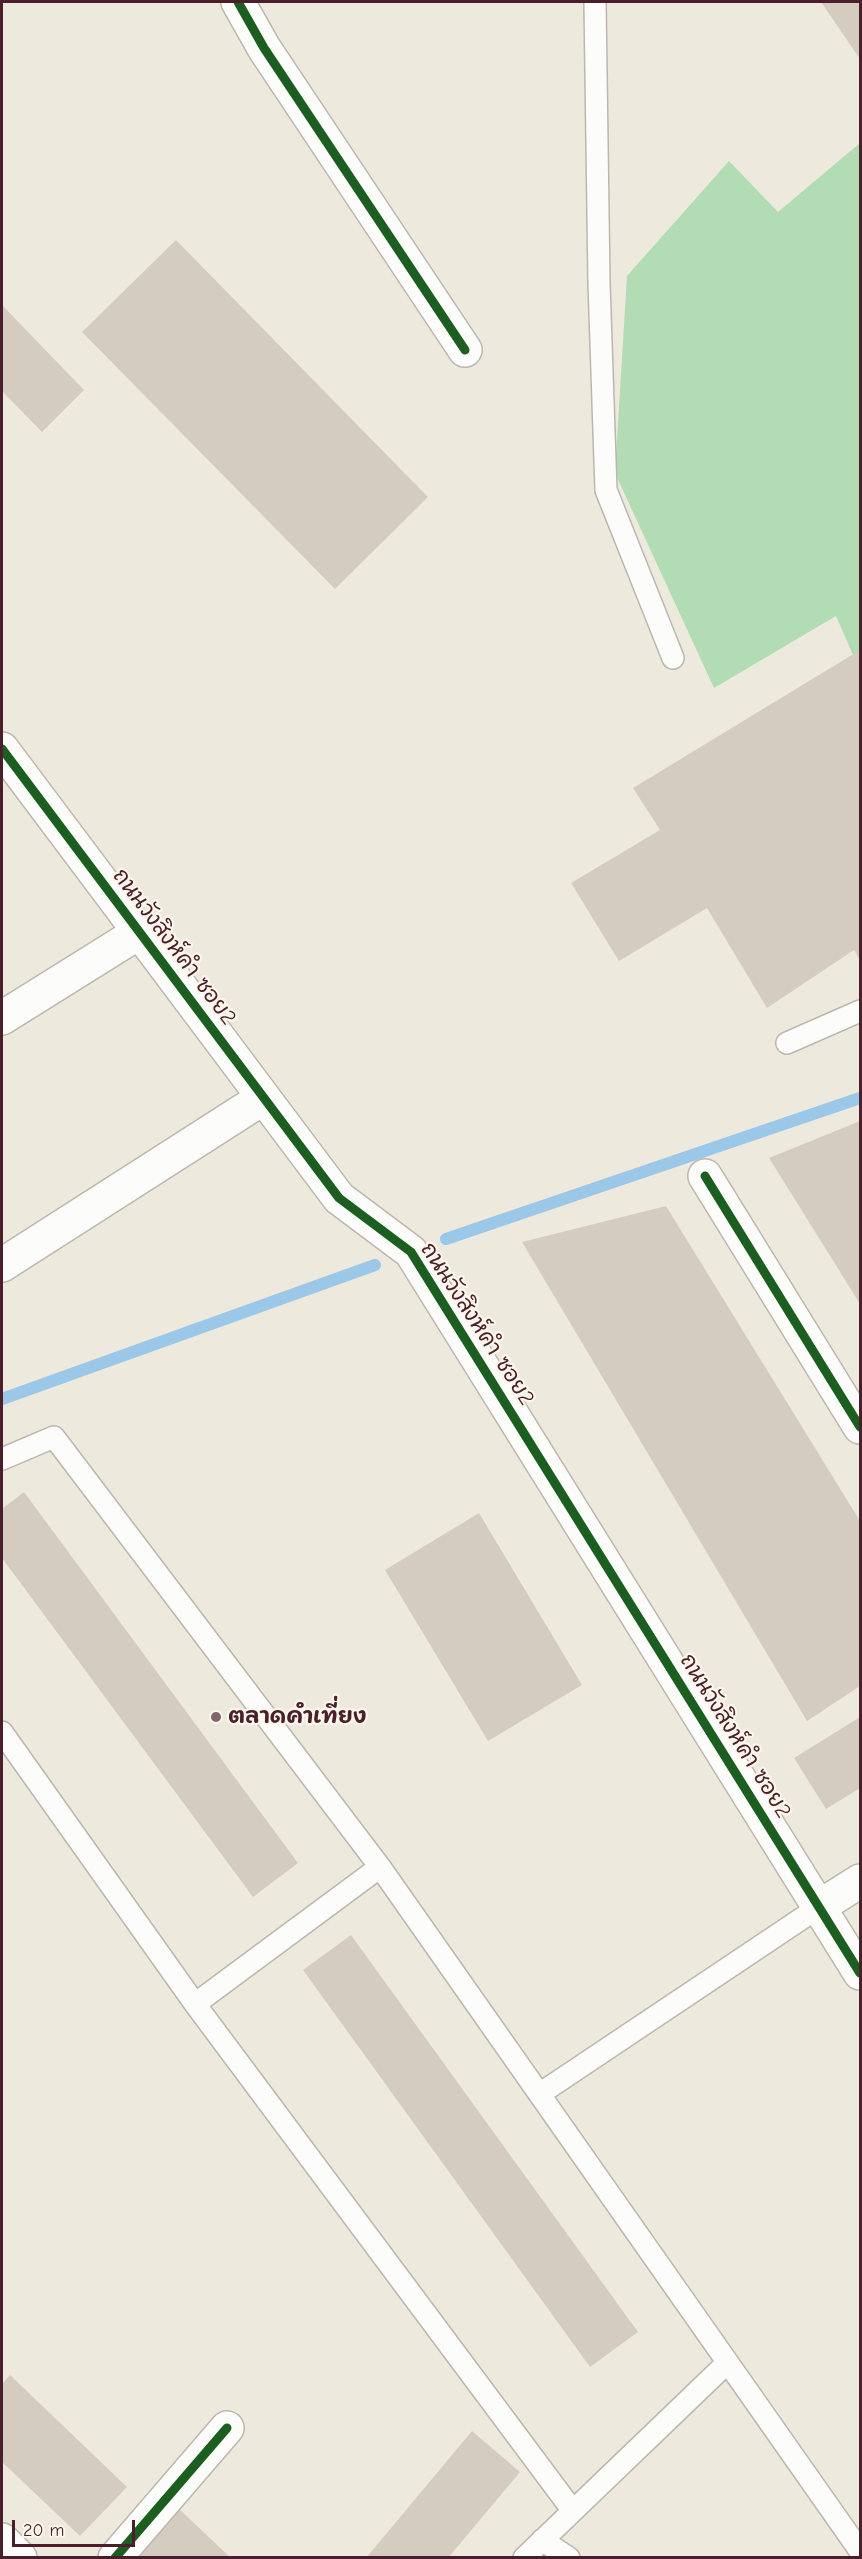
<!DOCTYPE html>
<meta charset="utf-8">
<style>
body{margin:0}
#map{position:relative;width:862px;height:2559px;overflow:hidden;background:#edeadd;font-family:"Comic Neue",sans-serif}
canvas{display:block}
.frame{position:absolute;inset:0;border:3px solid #4a1f2b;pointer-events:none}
.scale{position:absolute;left:12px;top:2520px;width:123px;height:27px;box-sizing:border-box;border:3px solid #4a1f2b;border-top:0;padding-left:8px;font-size:18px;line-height:21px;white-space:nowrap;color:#4a1f2b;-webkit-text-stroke:4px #fbf7ec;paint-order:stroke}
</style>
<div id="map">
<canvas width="862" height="2559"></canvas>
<div class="frame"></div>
<div class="scale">20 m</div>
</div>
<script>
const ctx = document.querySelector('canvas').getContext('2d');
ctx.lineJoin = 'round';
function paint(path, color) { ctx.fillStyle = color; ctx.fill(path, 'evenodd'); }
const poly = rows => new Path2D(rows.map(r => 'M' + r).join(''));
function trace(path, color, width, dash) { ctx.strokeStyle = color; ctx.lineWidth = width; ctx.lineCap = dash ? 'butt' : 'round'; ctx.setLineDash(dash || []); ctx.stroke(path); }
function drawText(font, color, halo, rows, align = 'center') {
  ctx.font = font + ' "Comic Neue","Playpen Sans Thai",sans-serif'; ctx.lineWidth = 4.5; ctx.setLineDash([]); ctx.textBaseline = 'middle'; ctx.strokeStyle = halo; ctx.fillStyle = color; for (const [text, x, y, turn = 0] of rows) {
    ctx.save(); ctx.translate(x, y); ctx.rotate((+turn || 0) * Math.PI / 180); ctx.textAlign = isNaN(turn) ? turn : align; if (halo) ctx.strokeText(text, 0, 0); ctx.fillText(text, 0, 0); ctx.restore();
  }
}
const green = poly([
 [860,143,860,650,853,655,836,616,714,688,615,473,627,276,729,161,778,212]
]);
const stream = poly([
 [446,1239,860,1098],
 [2,1399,375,1265]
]);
const building = poly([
 [821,2,860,2,860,59],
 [176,240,428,497,335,589,82,332],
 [2,305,84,390,42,432,2,391],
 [860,650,860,960,854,950,767,1008,707,908,619,961,571,883,660,830,633,788],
 [860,1121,860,1304,769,1158],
 [666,1206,860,1521,860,1686,807,1721,522,1242],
 [24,1492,298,1863,253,1897,2,1558,2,1509],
 [479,1513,582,1685,488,1741,385,1570],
 [860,1717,860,1788,826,1809,794,1758],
 [351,1935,638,2332,590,2367,303,1970],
 [10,2375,127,2487,80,2536,2,2462,2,2384],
 [472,2431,520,2472,448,2558,366,2558],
 [177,2507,231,2558,141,2558,135,2552]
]);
const service = poly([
 [595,2,599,283,606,490,673,658],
 [787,1043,860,1011],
 [2,1459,54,1437,380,1867,860,2551],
 [2,1732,195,2004,573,2511],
 [195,2004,380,1867],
 [541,2093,819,1907],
 [542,2540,569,2558],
 [524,2558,727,2363]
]);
const minor = poly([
 [238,2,264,48,465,350],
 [2,749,339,1198,411,1252,860,1973],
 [2,1018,138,933],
 [705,1176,860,1427],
 [2,1265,263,1098],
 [2,2540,20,2558],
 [115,2558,227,2428]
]);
const tertiary = poly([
 [819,1907,860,1881]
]);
const cycleway = poly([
 [238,2,264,48,465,350],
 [2,749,339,1198,411,1252,860,1973],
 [705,1176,860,1427],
 [115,2558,227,2428]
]);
const markers = [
 [216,1717,6,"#836669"]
];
const streetNames = [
 ["ถนนวังสิงห์คำ ซอย2",174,947,53],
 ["ถนนวังสิงห์คำ ซอย2",477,1324,57],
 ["ถนนวังสิงห์คำ ซอย2",735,1736,58]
];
const poiNames = [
 ["ตลาดคำเที่ยง",228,1717]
];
paint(green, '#b2dcb3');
trace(stream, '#9bc7e8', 12);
paint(building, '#d5ccc0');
trace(service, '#bdb6af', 24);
trace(minor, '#bdb6af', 36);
trace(tertiary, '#bdb6af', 36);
trace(service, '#fcfcfa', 21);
trace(minor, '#fcfcfa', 33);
trace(tertiary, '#fcfcfa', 33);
trace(cycleway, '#1b5e20', 9);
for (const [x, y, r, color] of markers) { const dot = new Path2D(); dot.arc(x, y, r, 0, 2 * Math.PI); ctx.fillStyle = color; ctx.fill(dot); trace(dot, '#fbf7ec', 2); }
drawText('22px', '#4a1f2b', '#fbf7ec', streetNames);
drawText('bold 22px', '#4a1f2b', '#fbf7ec', poiNames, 'left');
</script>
